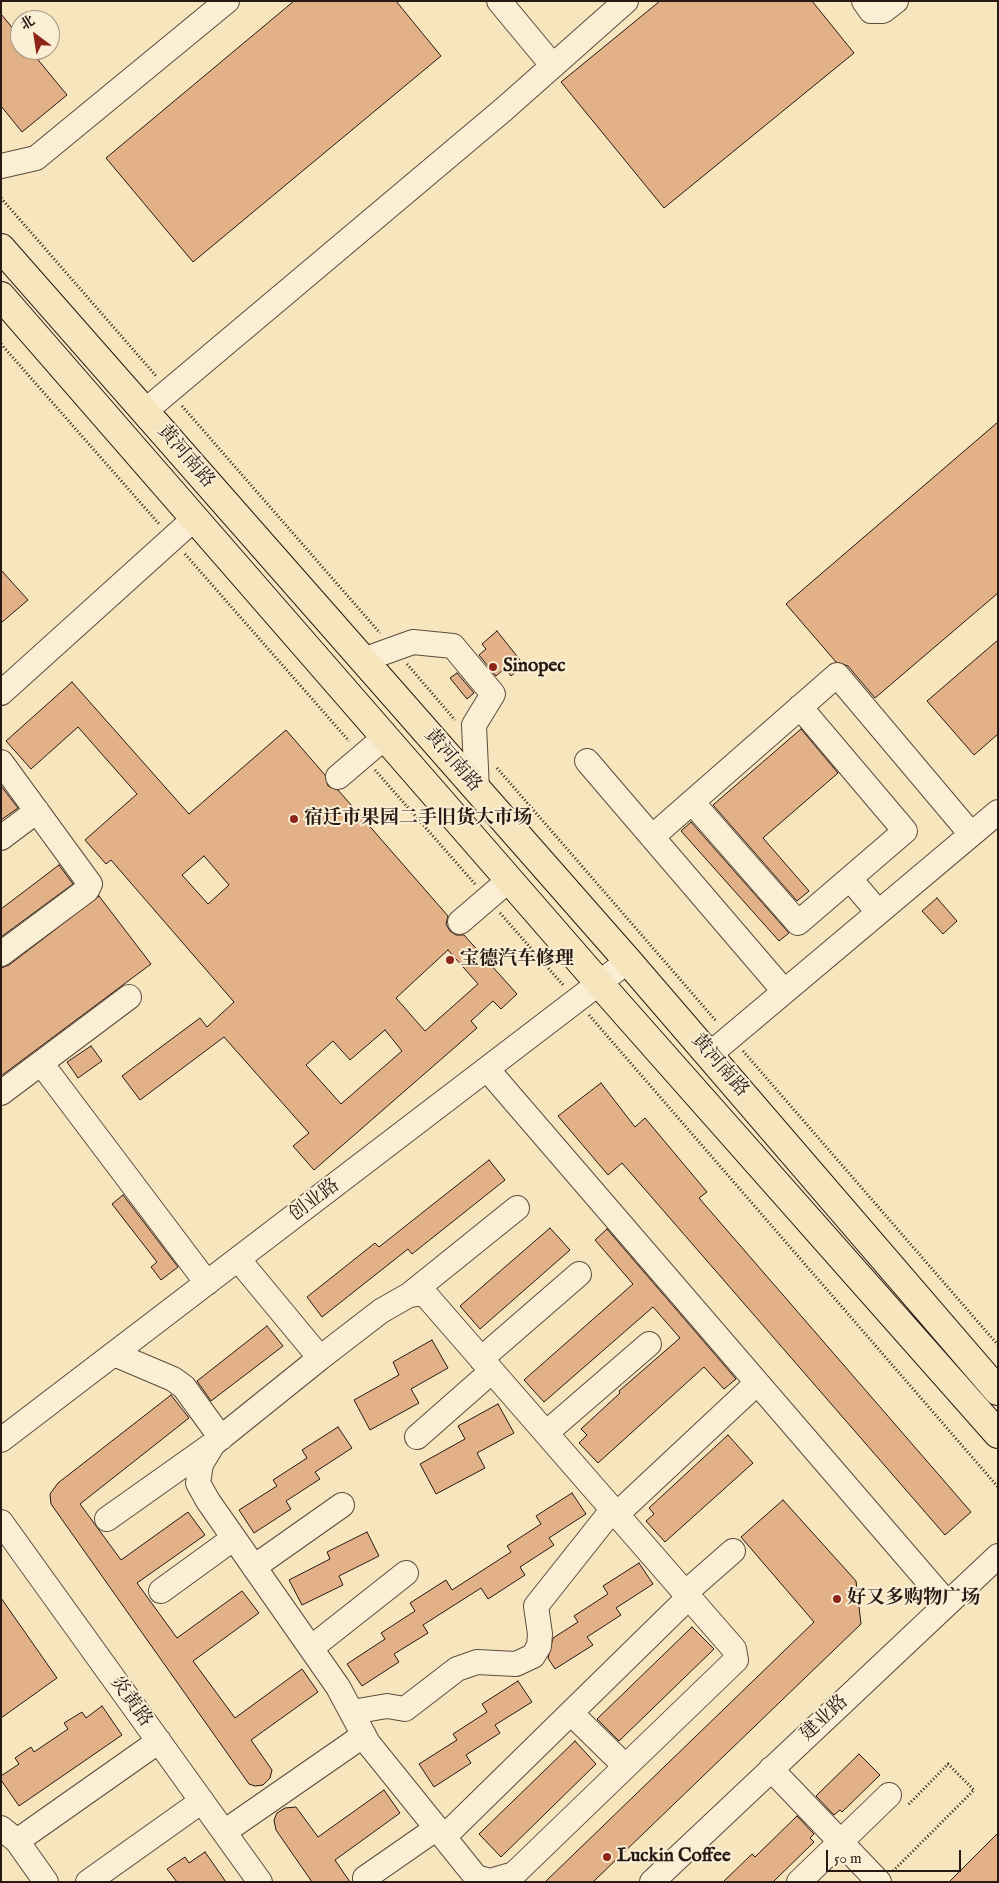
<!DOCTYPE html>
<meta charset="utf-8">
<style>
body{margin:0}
#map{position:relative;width:999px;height:1883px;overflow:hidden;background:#f7e5bd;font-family:"IM FELL English","Noto Serif SC",serif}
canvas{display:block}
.frame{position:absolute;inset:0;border:2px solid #271914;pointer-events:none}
.north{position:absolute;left:10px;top:10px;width:50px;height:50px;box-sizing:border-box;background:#faeed4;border:1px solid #a69987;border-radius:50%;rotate:329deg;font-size:14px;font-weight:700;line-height:20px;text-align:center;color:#271914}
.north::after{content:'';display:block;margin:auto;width:18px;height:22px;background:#8f2418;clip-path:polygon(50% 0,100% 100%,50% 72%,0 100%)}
.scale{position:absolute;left:826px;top:1850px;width:135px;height:22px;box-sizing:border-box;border:2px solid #271914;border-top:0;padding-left:6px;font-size:15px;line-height:18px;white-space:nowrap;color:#271914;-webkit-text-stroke:4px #faeed4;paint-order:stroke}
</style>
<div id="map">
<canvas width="999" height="1883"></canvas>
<div class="frame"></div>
<div class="north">北</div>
<div class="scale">50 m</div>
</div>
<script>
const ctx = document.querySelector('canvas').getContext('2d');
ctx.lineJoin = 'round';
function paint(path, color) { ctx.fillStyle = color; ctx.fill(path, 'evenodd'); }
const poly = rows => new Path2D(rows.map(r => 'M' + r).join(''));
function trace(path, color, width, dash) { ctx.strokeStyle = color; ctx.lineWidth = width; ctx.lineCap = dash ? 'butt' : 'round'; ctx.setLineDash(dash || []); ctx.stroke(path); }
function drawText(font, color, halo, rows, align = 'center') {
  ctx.font = font + ' "IM FELL English","Noto Serif SC",serif'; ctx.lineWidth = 4; ctx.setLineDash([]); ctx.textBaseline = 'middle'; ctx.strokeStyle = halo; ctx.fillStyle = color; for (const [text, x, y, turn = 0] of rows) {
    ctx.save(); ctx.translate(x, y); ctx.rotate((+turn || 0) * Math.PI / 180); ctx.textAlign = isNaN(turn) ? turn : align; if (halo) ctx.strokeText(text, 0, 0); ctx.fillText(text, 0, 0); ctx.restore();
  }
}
const building = poly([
 [294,1,396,1,441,56,193,262,106,158,294,1],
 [660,1,812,1,854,53,664,208,561,82,660,1],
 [1,14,20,37,20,50,30,50,67,95,22,132,1,106,1,14],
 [998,422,998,593,875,698,848,666,836,662,786,604,998,422],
 [1,570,28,600,1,623,1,570],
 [497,631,524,665,511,676,505,668,496,676,479,655,486,649,482,644,497,631],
 [998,640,998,734,974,755,927,701,998,640],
 [457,673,474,693,467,699,450,678,457,673],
 [72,682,189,814,286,730,325,775,328,786,338,790,448,916,446,924,450,931,456,935,464,935,517,994,501,1009,493,1001,471,1021,477,1028,314,1170,293,1146,309,1133,224,1037,140,1100,122,1076,200,1018,207,1027,234,1002,111,860,106,864,85,840,137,794,78,727,31,769,6,741,72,682],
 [204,856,229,885,208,904,182,875,204,856],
 [448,950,478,984,425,1031,396,998,448,950],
 [385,1030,402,1051,341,1104,306,1065,333,1041,350,1060,385,1030],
 [801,729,838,773,763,838,809,891,797,901,713,805,801,729],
 [1,786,18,808,1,820,1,786],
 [691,822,789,933,779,941,681,831,691,822],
 [59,865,73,884,1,937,1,909,59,865],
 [99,896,151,964,1,1076,1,968,9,965,99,896],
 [937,898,957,921,943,934,922,911,937,898],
 [91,1046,102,1061,78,1078,67,1062,91,1046],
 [601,1083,635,1127,645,1118,707,1192,699,1198,971,1512,945,1535,622,1163,608,1175,558,1116,601,1083],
 [489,1160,505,1180,412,1254,408,1249,322,1317,307,1297,375,1243,379,1247,489,1160],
 [123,1195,178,1267,161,1280,151,1267,157,1262,112,1204,123,1195],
 [550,1228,570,1250,480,1329,460,1306,550,1228],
 [607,1229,736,1379,724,1389,704,1367,598,1463,579,1443,587,1435,581,1429,620,1393,619,1391,680,1338,653,1307,544,1402,524,1380,633,1284,595,1240,607,1229],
 [267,1326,283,1346,211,1401,197,1381,267,1326],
 [432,1340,448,1368,411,1389,419,1403,370,1430,354,1400,399,1375,393,1362,432,1340],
 [171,1395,189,1418,80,1504,121,1560,188,1512,205,1535,137,1583,177,1638,242,1591,259,1613,193,1661,235,1718,302,1669,318,1692,251,1740,272,1770,270,1778,263,1785,255,1786,249,1784,51,1504,50,1494,58,1483,171,1395],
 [498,1404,514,1433,477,1453,485,1468,436,1494,420,1464,465,1439,458,1426,498,1404],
 [338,1427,352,1448,315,1472,320,1479,286,1501,291,1509,254,1533,239,1510,277,1486,273,1480,307,1458,302,1450,338,1427],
 [728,1435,753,1463,665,1542,646,1521,654,1514,649,1508,728,1435],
 [572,1493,586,1514,549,1538,554,1545,520,1567,525,1575,488,1599,481,1588,423,1625,428,1633,394,1654,399,1662,362,1686,347,1664,385,1639,381,1633,415,1611,410,1603,446,1580,452,1590,511,1552,507,1546,541,1524,536,1516,572,1493],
 [783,1500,856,1581,861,1624,593,1882,545,1882,814,1622,741,1537,783,1500],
 [367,1532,379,1556,339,1576,343,1585,302,1605,289,1580,330,1559,327,1552,367,1532],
 [639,1563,653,1584,616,1608,621,1615,587,1637,593,1645,555,1669,548,1658,553,1638,578,1622,574,1616,608,1594,603,1586,639,1563],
 [1,1598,57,1678,1,1718,1,1598],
 [692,1627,714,1649,619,1741,597,1719,692,1627],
 [518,1681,532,1702,495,1725,500,1733,466,1755,471,1763,434,1787,419,1764,457,1740,453,1734,487,1712,482,1704,518,1681],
 [102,1706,122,1735,19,1806,1,1780,1,1776,19,1764,15,1758,31,1747,34,1752,68,1729,64,1723,82,1712,86,1718,102,1706],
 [575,1741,596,1764,501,1857,479,1834,575,1741],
 [859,1754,880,1775,842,1812,840,1810,834,1815,816,1796,859,1754],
 [384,1790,400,1813,335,1860,350,1882,312,1882,276,1830,274,1820,277,1813,285,1808,296,1807,318,1837,384,1790],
 [797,1816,814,1834,810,1838,814,1842,773,1882,723,1882,752,1854,755,1857,797,1816],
 [998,1833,998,1882,949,1882,998,1833],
 [205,1852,226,1882,177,1882,167,1869,185,1857,189,1863,205,1852]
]);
const path = poly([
 [1,198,157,377],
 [1,344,160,525],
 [182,406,380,633],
 [185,554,349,741],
 [407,664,455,720],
 [497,768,717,1022],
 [375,770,475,884],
 [500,913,564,986],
 [589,1015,998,1487],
 [743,1051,998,1345],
 [893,1871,974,1790,948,1764,908,1805]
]);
const minor = poly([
 [499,1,553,66],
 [864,1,871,11,883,11,896,1],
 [1,166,36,158,227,1],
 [144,412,503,110,626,1],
 [363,660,413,642,453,646,493,694,474,725,477,790],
 [1,693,195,518],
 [587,761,784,991],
 [1,762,90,884,87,890,1,954],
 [338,777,385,737],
 [692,802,798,923,905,831,800,707],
 [652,837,837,675,971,834],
 [1,838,37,811],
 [850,879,878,912],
 [460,922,509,880],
 [709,1055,998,812],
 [41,1063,207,1283],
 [487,1069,947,1603],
 [1,1093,129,997],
 [238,1259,320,1358,213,1444,201,1464,198,1483,208,1501,338,1687,368,1743,476,1877,490,1881,514,1874,736,1660,734,1649,424,1293,409,1295,381,1311,320,1358],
 [409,1295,517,1208],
 [114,1354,173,1379,184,1387,221,1438],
 [481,1359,579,1274],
 [546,1433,649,1344],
 [417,1437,492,1371],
 [1,1440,628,961],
 [617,1514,757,1383],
 [107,1519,210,1446],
 [1,1522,260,1882],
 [254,1567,342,1505],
 [161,1591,234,1538],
 [685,1593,733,1551],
 [311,1648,406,1573],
 [352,1712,387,1706,405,1709,457,1669,477,1662,516,1664,533,1656,539,1646,540,1634,536,1606,613,1509],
 [571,1713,625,1766],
 [771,1769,879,1882],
 [1,1828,17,1841,46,1882],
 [224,1832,364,1735],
 [444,1837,689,1597],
 [17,1841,159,1741],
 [365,1878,437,1828],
 [88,1882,202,1801],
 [652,1882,998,1556],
 [799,1882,889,1795]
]);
const major = poly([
 [1,248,628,961,998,1391],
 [1,296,599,983,998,1434]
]);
const markers = [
 [493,667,5,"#8f2418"],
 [294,819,5,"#8f2418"],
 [450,960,5,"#8f2418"],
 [837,1599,5,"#8f2418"],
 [607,1857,5,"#8f2418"]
];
const streetNames = [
 ["黄河南路",185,457,49],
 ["黄河南路",452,761,49],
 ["黄河南路",719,1066,49],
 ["创业路",315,1201,-37],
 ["炎黄路",130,1702,54],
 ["建业路",825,1719,-43]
];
const poiNames = [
 ["Sinopec",503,667],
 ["宿迁市果园二手旧货大市场",304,819],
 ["宝德汽车修理",460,960],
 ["好又多购物广场",847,1599],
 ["Luckin Coffee",617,1857]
];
paint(building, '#e2b188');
trace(building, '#271914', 1);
trace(minor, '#5b4c3e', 26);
trace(major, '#271914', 30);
trace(path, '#271914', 3, [1, 2.5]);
trace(minor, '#faeed4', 24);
trace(major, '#f7e5bd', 28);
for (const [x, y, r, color] of markers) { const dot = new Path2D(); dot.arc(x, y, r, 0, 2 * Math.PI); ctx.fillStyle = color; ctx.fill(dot); trace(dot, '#faeed4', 2); }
drawText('19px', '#271914', '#faeed4', streetNames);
drawText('bold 19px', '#271914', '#faeed4', poiNames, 'left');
</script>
